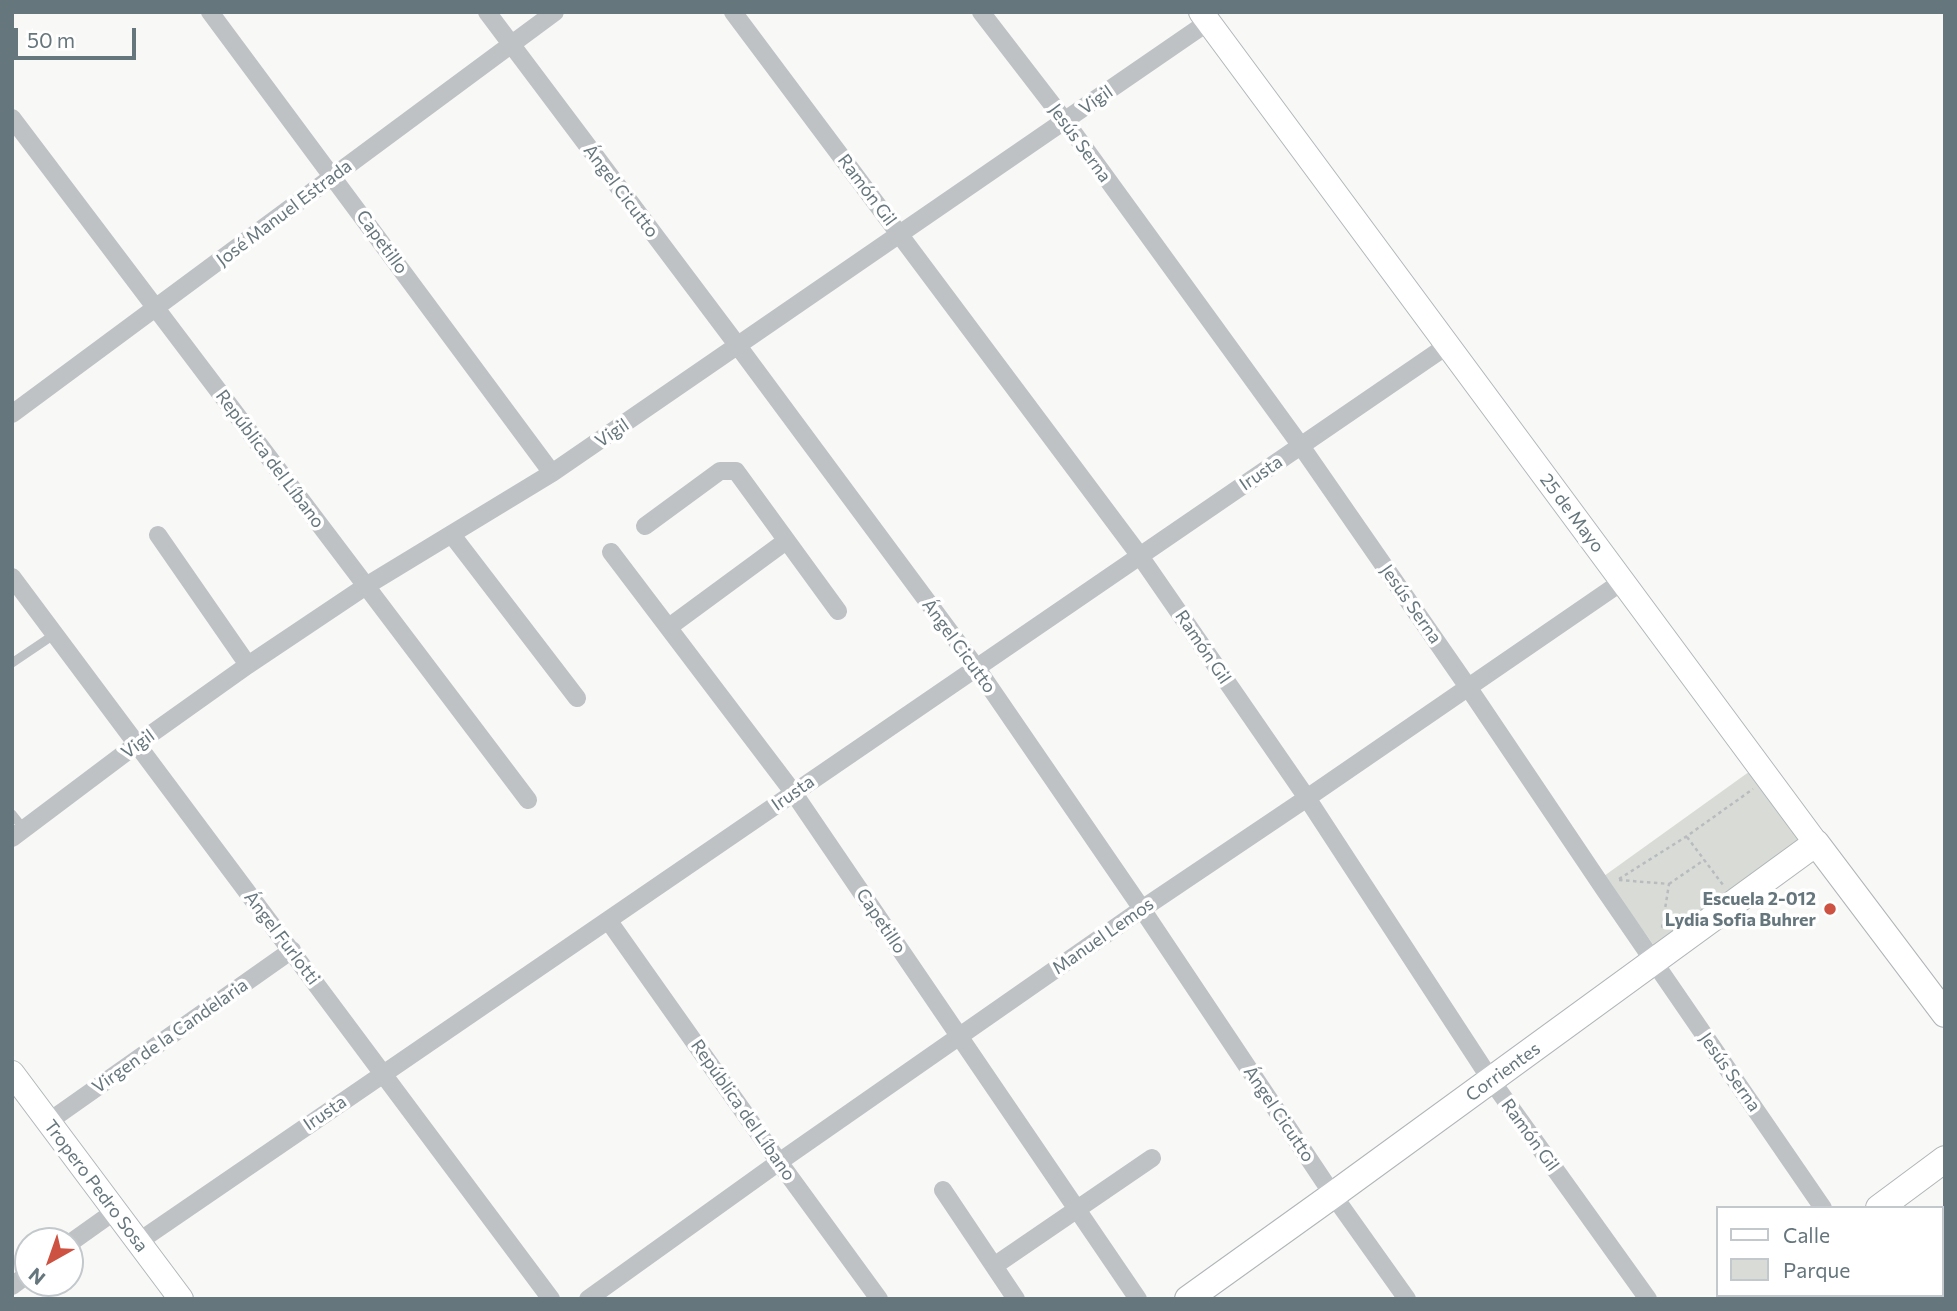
<!DOCTYPE html>
<meta charset="utf-8">
<style>
body{margin:0}
#map{position:relative;width:1957px;height:1311px;overflow:hidden;background:#f8f8f6;font-family:Commissioner,sans-serif}
canvas{display:block}
.frame{position:absolute;inset:0;border:14px solid #66767d;pointer-events:none}
.legend{position:absolute;left:1716px;top:1206px;width:228px;height:91px;box-sizing:border-box;background:#fff;border:2px solid #c2c8cb;margin:0;padding:9px 12px;list-style:none;font-size:21px;color:#66767d}
.legend li{display:flex;align-items:center;gap:14px;height:35px}
.legend b{width:35px;border:2px solid #c2c8cb}
.north{position:absolute;left:14px;top:1227px;width:70px;height:70px;box-sizing:border-box;background:#fff;border:2px solid #c2c8cb;border-radius:50%;rotate:220deg;font-size:19px;font-weight:700;line-height:28px;text-align:center;color:#66767d}
.north::after{content:'';display:block;margin:auto;width:24px;height:32px;background:#cd5241;clip-path:polygon(50% 0,100% 100%,50% 72%,0 100%)}
.scale{position:absolute;left:14px;top:28px;width:122px;height:32px;box-sizing:border-box;border:4px solid #66767d;border-top:0;padding-left:9px;font-size:21px;line-height:24px;white-space:nowrap;color:#66767d;-webkit-text-stroke:5px #fff;paint-order:stroke}
</style>
<div id="map">
<canvas width="1957" height="1311"></canvas>
<div class="frame"></div>
<ul class="legend">
<li><b style="height:9px;background:#fff"></b>Calle</li>
<li><b style="height:19px;background:#d9dcd6"></b>Parque</li>
</ul>
<div class="north">N</div>
<div class="scale">50 m</div>
</div>
<script>
const ctx = document.querySelector('canvas').getContext('2d');
ctx.lineJoin = 'round';
function paint(path, color) { ctx.fillStyle = color; ctx.fill(path, 'evenodd'); }
const poly = rows => new Path2D(rows.map(r => 'M' + r).join(''));
function trace(path, color, width, dash) { ctx.strokeStyle = color; ctx.lineWidth = width; ctx.lineCap = dash ? 'butt' : 'round'; ctx.setLineDash(dash || []); ctx.stroke(path); }
function drawText(font, color, halo, rows, align = 'center') {
  ctx.font = font + ' Commissioner,sans-serif'; ctx.lineWidth = 7; ctx.setLineDash([]); ctx.textBaseline = 'middle'; ctx.strokeStyle = halo; ctx.fillStyle = color; for (const [text, x, y, turn = 0] of rows) {
    ctx.save(); ctx.translate(x, y); ctx.rotate((+turn || 0) * Math.PI / 180); ctx.textAlign = isNaN(turn) ? turn : align; if (halo) ctx.strokeText(text, 0, 0); ctx.fillText(text, 0, 0); ctx.restore();
  }
}
const green = poly([
 [1753,769,1804,839,1655,947,1604,876]
]);
const path = poly([
 [1687,837,1723,885],
 [1619,879,1687,836,1753,789],
 [1619,880,1669,884,1662,928],
 [1669,884,1704,860]
]);
const lane = poly([
 [12,663,55,634],
 [12,814,24,829]
]);
const street = poly([
 [210,12,552,473],
 [487,12,738,346,976,667,1142,909,1333,1195,1407,1299],
 [733,12,1140,556,1307,798,1491,1080,1648,1299],
 [981,12,1065,121,1301,446,1468,687,1604,889,1823,1208],
 [12,118,528,800],
 [12,414,555,12],
 [645,526,720,471,736,471,838,611],
 [158,535,248,665],
 [452,535,577,698],
 [611,552,793,792,1138,1299],
 [12,577,551,1299],
 [669,627,786,541],
 [12,838,137,744,248,665,366,586,552,473,1208,22],
 [608,920,779,1162,879,1299],
 [48,1122,292,950],
 [943,1190,1016,1299],
 [138,1242,1448,345],
 [70,1243,115,1211],
 [994,1266,1152,1158],
 [12,1286,28,1274],
 [1831,1295,1832,1299],
 [588,1299,779,1162,1142,909,1307,798,1623,581]
]);
const secondary = poly([
 [1201,12,1816,843],
 [12,1073,181,1299]
]);
const primary = poly([
 [1879,1208,1945,1159],
 [1188,1299,1333,1195,1816,843,1945,1014],
 [1758,1299,1763,1295]
]);
const markers = [
 [1830,909,7,"#cd5241"]
];
const streetNames = [
 ["Vigil",1096,100,-35],
 ["Jesús Serna",1080,143,54],
 ["Ramón Gil",867,190,53],
 ["Ángel Cicutto",621,191,53],
 ["José Manuel Estrada",284,213,-37],
 ["Capetillo",382,242,54],
 ["Vigil",612,433,-34],
 ["República del Líbano",270,459,53],
 ["Irusta",1261,473,-34],
 ["25 de Mayo",1572,513,53],
 ["Jesús Serna",1411,604,55],
 ["Ángel Cicutto",959,646,54],
 ["Ramón Gil",1203,647,56],
 ["Vigil",138,744,-36],
 ["Irusta",793,793,-35],
 ["Capetillo",881,921,56],
 ["Manuel Lemos",1103,936,-35],
 ["Ángel Furlotti",282,938,53],
 ["Virgen de la Candelaria",170,1036,-35],
 ["Corrientes",1503,1072,-36],
 ["Jesús Serna",1730,1072,55],
 ["República del Líbano",743,1110,55],
 ["Irusta",325,1113,-34],
 ["Ángel Cicutto",1279,1114,56],
 ["Ramón Gil",1530,1135,54],
 ["Tropero Pedro Sosa",96,1186,53]
];
const poiNames = [
 ["Escuela 2-012",1816,899],
 ["Lydia Sofia Buhrer",1816,920]
];
paint(green, '#d9dcd6');
trace(secondary, '#b0b7ba', 26);
trace(primary, '#b0b5b8', 28);
trace(path, '#b8bcbe', 2.5, [3.5, 3.5]);
trace(lane, '#bec2c5', 9);
trace(street, '#bec2c5', 18);
trace(secondary, '#fff', 24);
trace(primary, '#fff', 26);
for (const [x, y, r, color] of markers) { const dot = new Path2D(); dot.arc(x, y, r, 0, 2 * Math.PI); ctx.fillStyle = color; ctx.fill(dot); trace(dot, '#fff', 2.5); }
drawText('18px', '#66767d', '#fff', streetNames);
drawText('bold 18px', '#66767d', '#fff', poiNames, 'right');
</script>
